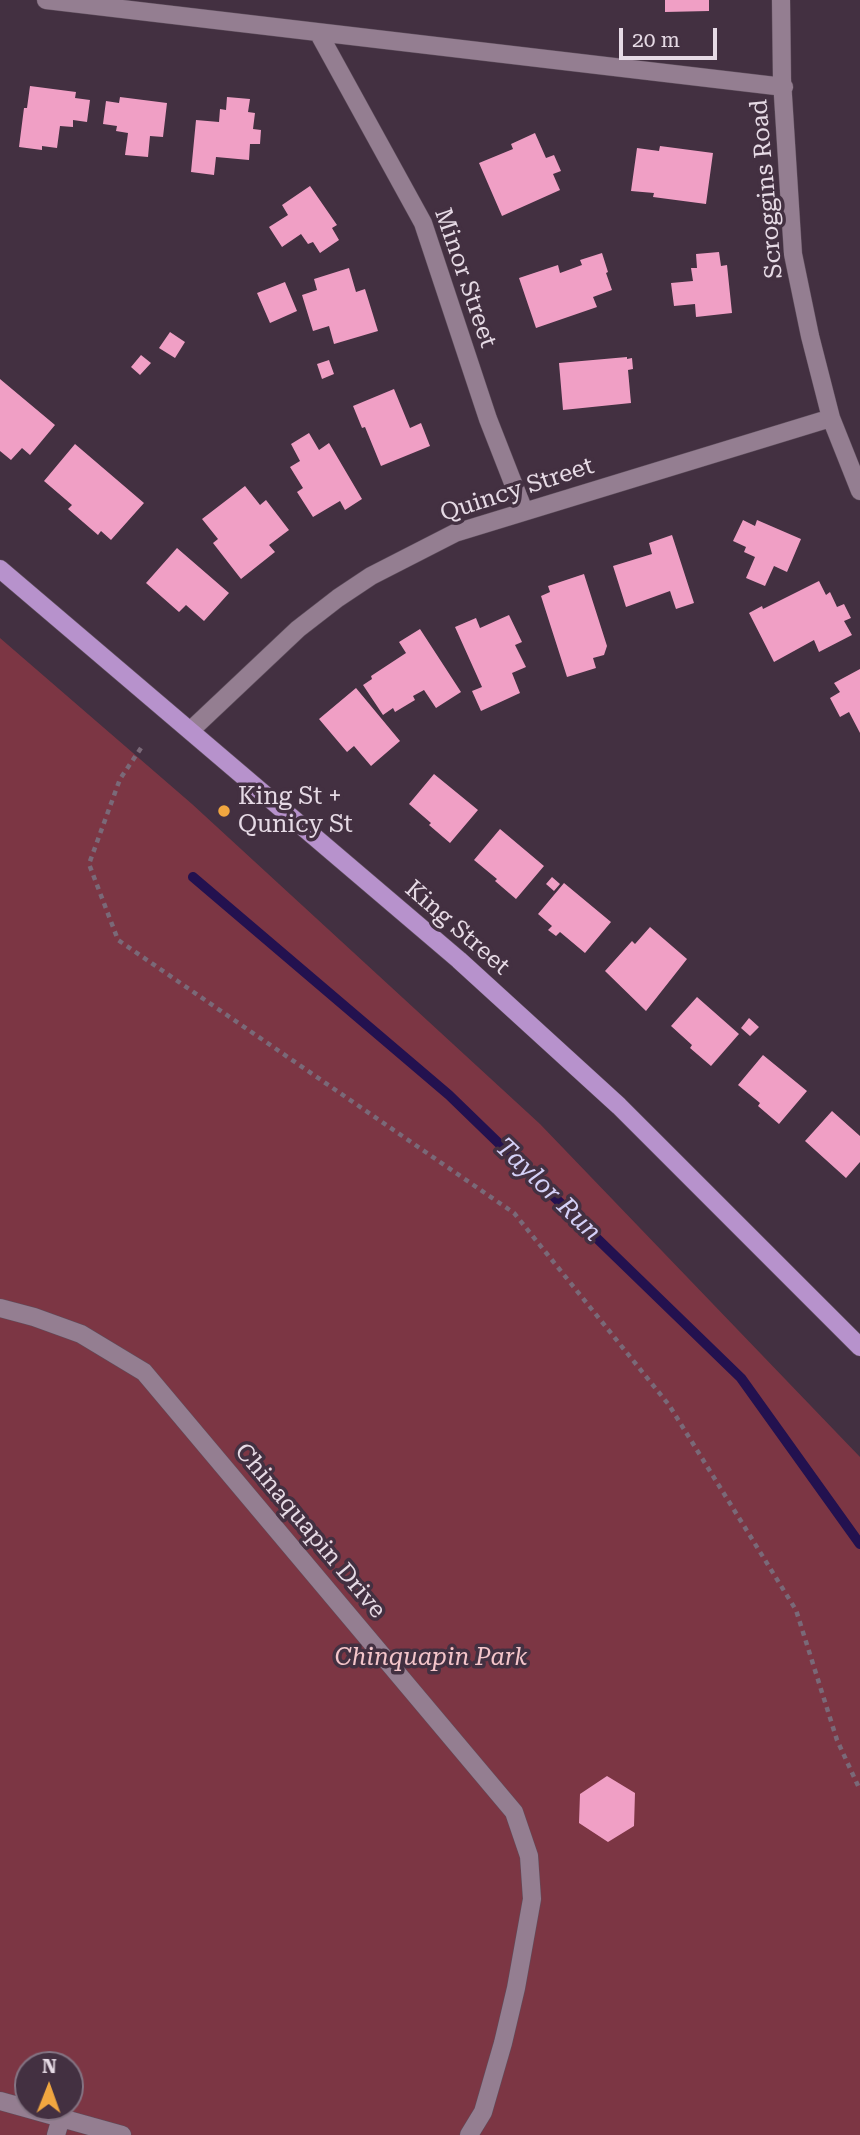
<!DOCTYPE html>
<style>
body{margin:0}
#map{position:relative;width:860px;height:2135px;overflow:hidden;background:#433041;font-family:"Roboto Serif",serif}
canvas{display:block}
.north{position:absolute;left:14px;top:2051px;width:70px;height:70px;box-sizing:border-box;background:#433041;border:2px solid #847483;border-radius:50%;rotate:1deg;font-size:19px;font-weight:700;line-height:28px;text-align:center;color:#e6dae5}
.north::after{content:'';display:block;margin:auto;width:24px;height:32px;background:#f1a640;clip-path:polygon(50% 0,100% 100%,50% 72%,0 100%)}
.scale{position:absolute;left:619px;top:28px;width:98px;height:32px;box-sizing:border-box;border:4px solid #e6dae5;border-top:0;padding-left:9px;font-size:21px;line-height:24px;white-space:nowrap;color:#e6dae5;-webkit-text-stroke:5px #433041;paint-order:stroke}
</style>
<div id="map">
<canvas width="860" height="2135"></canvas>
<div class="north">N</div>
<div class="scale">20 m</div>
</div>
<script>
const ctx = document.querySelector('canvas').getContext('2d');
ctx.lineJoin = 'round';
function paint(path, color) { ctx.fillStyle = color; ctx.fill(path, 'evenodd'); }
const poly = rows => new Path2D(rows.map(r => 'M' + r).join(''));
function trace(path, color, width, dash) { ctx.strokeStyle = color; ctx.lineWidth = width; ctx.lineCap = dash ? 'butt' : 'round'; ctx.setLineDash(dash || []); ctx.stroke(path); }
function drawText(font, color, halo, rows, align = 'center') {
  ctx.font = font + ' "Roboto Serif",serif'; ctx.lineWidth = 7; ctx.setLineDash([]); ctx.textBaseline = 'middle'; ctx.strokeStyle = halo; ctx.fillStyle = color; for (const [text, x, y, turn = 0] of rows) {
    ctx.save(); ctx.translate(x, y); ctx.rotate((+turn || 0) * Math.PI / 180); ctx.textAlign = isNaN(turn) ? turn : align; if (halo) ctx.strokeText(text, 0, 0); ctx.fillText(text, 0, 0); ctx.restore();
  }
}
const green = poly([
 [0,638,192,804,540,1124,860,1457,860,2135,0,2135],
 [28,2065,70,2065,70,2107,28,2107]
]);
const stream = poly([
 [193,877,449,1095,741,1378,860,1544]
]);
const building = poly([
 [665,0,709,0,709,11,665,12],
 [30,86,76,92,75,98,90,100,87,122,73,120,73,127,60,126,57,148,42,146,42,150,19,147,24,108,27,108],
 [120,97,167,103,163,137,150,136,148,157,125,155,128,133,116,131,117,126,103,124,106,101,119,103],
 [227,97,250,99,248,112,255,113,253,129,261,130,260,144,250,144,249,160,216,157,214,175,191,172,196,120,219,122,220,109,226,110],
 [535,133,546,158,554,155,561,171,553,174,560,190,502,216,479,163,513,149,511,144],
 [660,146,713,153,706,204,653,197,654,193,631,191,637,148,659,151],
 [310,186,337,225,332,228,339,240,320,253,313,242,308,244,301,234,282,247,269,227,288,215,282,205],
 [719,252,721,266,727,265,732,313,696,317,695,304,674,306,671,283,693,281,691,268,697,268,696,254],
 [602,253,608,272,606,273,612,290,593,297,597,307,536,328,519,278,558,265,560,273,582,265,580,260],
 [349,268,356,292,365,289,378,331,334,344,329,326,313,331,302,295,317,290,314,279],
 [285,282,297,311,270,323,257,293],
 [170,332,185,342,175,358,159,348],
 [141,355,151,363,140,375,131,367],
 [627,357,627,359,632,358,633,369,628,370,631,403,563,410,559,363],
 [329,360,334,374,322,379,317,364],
 [0,379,55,425,30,455,22,448,11,460,0,451],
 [394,389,410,428,421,423,430,446,381,466,365,427,362,428,353,406],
 [309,433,319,450,329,443,362,499,345,510,340,501,313,517,297,492,303,488,290,467,300,461,291,444],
 [75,444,144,503,111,540,101,531,98,535,68,509,72,505,44,481],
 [245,486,260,505,266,500,289,530,269,545,275,552,241,579,213,543,218,539,202,519],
 [743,520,755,526,757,520,801,539,787,572,774,566,765,586,746,578,755,557,744,552,746,547,733,541],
 [672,535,694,603,676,609,670,591,626,607,613,566,652,554,649,543],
 [177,548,229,593,204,621,186,605,179,612,146,583],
 [584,574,607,646,604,655,593,658,596,668,567,677,541,596,550,592,548,586],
 [819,581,826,595,830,592,837,607,844,604,851,618,844,621,852,635,819,652,814,640,774,662,749,613,762,606,763,609],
 [509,615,522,642,515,645,526,667,512,673,520,693,481,711,472,691,482,687,455,627,476,618,480,628],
 [420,629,461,692,436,708,424,690,413,696,415,700,395,712,393,708,383,715,363,685,372,679,371,676,406,653,399,642],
 [860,669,860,733,849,712,840,717,830,698,840,692,834,683],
 [356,688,400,741,371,766,354,746,347,752,319,719],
 [434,774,478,810,450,843,429,825,431,823,409,804],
 [500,829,544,866,516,899,495,881,497,879,474,860],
 [552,877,560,884,554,891,546,884],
 [564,883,611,922,585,953,560,932,556,936,548,930,552,926,538,914],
 [650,927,687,959,646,1011,605,971,632,941,635,944],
 [697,997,739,1034,711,1066,690,1048,692,1045,671,1026],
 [749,1018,759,1027,750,1036,741,1028],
 [763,1055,807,1091,779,1124,758,1106,760,1103,738,1085],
 [832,1111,860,1136,860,1162,846,1178,805,1141],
 [607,1776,635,1793,634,1826,608,1842,579,1823,580,1794]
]);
const path = poly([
 [141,748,120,779,89,864,118,940,514,1213,669,1405,796,1610,837,1740,860,1790]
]);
const minor = poly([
 [46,0,784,87],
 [781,0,782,80,793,254,810,336,831,418,860,491],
 [319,34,423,223,488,419,524,511],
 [191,730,298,629,338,598,371,576,455,533,831,418],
 [0,1308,34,1317,81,1334,144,1372,514,1812,529,1856,532,1899,516,1988,503,2043,483,2112,469,2135],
 [0,2101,122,2135],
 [56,2135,61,2118]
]);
const major = poly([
 [0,569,459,960,619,1106,860,1347]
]);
const markers = [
 [224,811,7,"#f1a640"]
];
const streetNames = [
 ["Scroggins Road",767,189,-95],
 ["Minor Street",465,278,71],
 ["Quincy Street",517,490,-18],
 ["King Street",457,928,41],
 ["Chinaquapin Drive",310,1531,50]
];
const poiNames = [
 ["King St +",238,797],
 ["Qunicy St",238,825]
];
const parkNames = [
 ["Chinquapin Park",431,1658]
];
const waterNames = [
 ["Taylor Run",548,1190,44]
];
paint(green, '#7c3644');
trace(stream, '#23114f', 10);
paint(building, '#f09fc5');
trace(minor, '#5e4e5c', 19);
trace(major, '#5e4e5c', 19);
trace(path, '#7a6978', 4.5, [5, 5]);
trace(minor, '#947e91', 18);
trace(major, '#b792cc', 18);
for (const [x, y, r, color] of markers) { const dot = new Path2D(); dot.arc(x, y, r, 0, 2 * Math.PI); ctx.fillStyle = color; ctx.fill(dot); trace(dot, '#433041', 2.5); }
drawText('24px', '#e6dae5', '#433041', streetNames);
drawText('24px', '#e6dae5', '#433041', poiNames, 'left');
drawText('italic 24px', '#f4c5ca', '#433041', parkNames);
drawText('italic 26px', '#d4d0f7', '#433041', waterNames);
</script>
